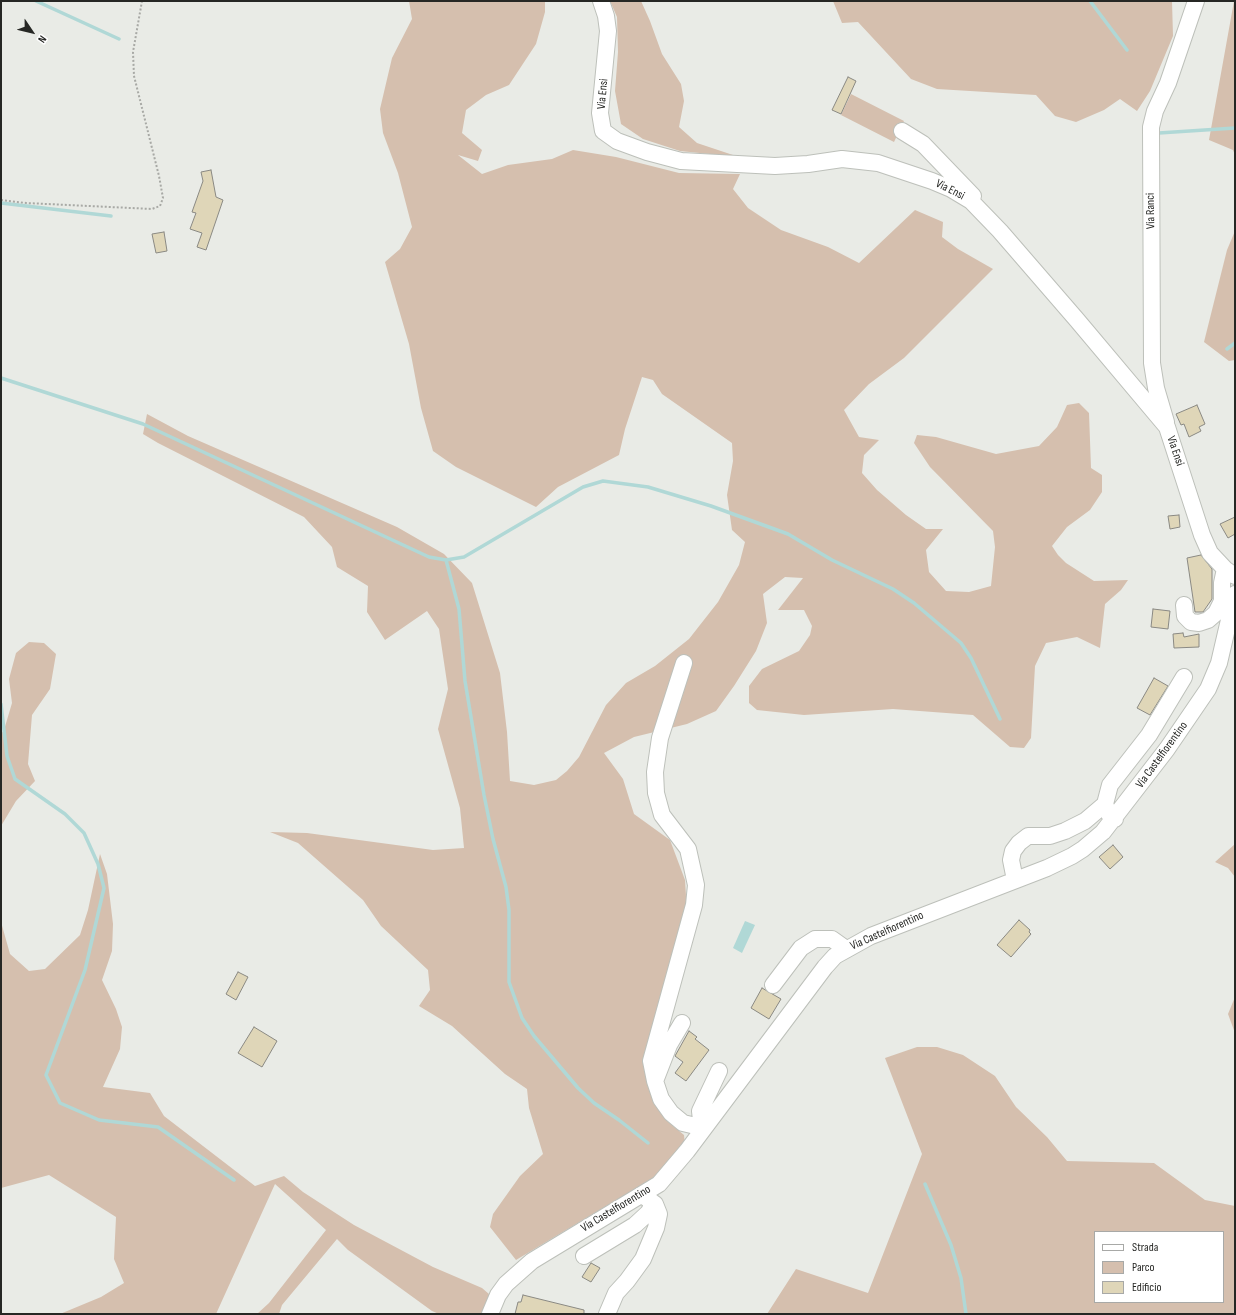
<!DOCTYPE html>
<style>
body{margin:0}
#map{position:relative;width:1236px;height:1315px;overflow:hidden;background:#e9ebe6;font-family:"Sofia Sans Condensed",sans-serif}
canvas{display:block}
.frame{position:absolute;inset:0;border:2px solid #262724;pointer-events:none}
.legend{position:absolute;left:1094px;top:1231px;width:130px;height:72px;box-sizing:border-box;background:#fff;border:1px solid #a8a9a7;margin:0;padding:5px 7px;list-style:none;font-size:12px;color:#262724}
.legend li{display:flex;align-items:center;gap:8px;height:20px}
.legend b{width:20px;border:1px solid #a8a9a7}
.north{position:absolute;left:12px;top:12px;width:40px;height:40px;-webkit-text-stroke:3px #fff;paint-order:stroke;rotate:125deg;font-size:11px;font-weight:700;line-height:16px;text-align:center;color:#262724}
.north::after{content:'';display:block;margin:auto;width:14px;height:18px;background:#262724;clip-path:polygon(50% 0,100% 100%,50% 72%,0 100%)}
</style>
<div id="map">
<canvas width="1236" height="1315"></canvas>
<div class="frame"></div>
<ul class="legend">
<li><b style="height:5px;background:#fff"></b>Strada</li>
<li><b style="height:11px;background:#d5bfae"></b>Parco</li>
<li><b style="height:11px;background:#dfd6b8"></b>Edificio</li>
</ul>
<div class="north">N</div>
</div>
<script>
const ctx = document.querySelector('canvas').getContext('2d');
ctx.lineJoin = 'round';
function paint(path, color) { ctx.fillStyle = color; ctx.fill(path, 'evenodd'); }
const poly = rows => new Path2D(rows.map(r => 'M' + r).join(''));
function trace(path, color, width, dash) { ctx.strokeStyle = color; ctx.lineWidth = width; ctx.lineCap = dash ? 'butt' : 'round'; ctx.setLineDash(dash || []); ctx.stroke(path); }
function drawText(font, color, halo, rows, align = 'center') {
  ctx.font = font + ' "Sofia Sans Condensed",sans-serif'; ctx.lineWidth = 4; ctx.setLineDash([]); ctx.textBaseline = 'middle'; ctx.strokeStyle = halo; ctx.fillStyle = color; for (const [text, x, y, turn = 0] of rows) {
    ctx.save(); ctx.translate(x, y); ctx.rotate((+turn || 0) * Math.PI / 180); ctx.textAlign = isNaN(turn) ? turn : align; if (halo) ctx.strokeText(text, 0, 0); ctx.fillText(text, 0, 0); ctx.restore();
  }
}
const green = poly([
 [409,1,545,1,545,12,536,44,509,85,486,95,466,110,462,133,482,150,478,161,458,155,482,174,508,165,552,159,573,150,616,157,679,173,740,174,733,189,748,208,781,230,828,247,859,263,915,210,943,222,942,237,958,249,993,269,904,358,869,384,844,410,859,437,879,440,864,455,862,473,877,490,906,515,926,529,943,529,926,550,929,572,946,591,969,592,991,586,995,547,993,531,930,467,914,443,917,435,936,437,996,454,1039,446,1057,427,1067,405,1079,403,1089,413,1091,468,1102,475,1102,492,1090,510,1067,527,1052,546,1058,555,1066,563,1094,581,1128,580,1121,590,1105,604,1100,648,1077,637,1046,643,1035,666,1031,738,1024,748,1010,747,973,715,893,709,804,715,757,710,749,703,749,686,762,669,799,651,810,635,812,626,804,610,778,610,803,578,785,577,763,594,767,623,756,651,734,686,716,711,687,724,634,737,604,753,623,779,634,814,670,840,685,880,687,912,648,1047,648,1085,666,1120,684,1135,685,1145,648,1183,618,1199,516,1260,490,1227,493,1214,520,1176,543,1154,529,1108,527,1089,505,1074,452,1026,419,1006,430,990,428,970,381,926,363,900,298,843,270,832,307,833,433,850,464,848,460,808,438,729,448,689,439,629,427,611,385,640,367,612,368,586,337,567,332,547,304,517,158,443,143,434,147,414,188,436,397,527,444,554,472,583,500,673,507,732,510,781,534,785,556,780,567,771,579,757,606,705,626,683,655,666,689,639,718,602,739,565,745,542,732,530,727,495,733,461,732,443,662,394,653,380,642,377,625,429,619,455,558,487,536,507,456,467,433,451,421,408,409,344,385,262,400,249,412,227,398,173,383,133,380,109,392,58,412,19],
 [610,1,641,1,650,21,662,54,681,84,684,101,679,127,697,143,739,157,680,151,643,139,621,124,615,91,618,52,617,17],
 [833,1,1172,1,1173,36,1150,91,1137,111,1120,99,1104,110,1076,122,1055,116,1036,95,937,89,911,79,858,22,842,23],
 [1234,1,1235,1,1235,155,1233,150,1209,140],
 [851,94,904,121,894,142,841,115],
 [1235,231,1235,360,1229,361,1204,342,1227,250],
 [29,642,44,643,56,654,50,689,32,715,28,764,35,781,16,801,1,826,1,734,4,730,12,703,9,679,16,653],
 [1235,844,1235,877,1228,868,1215,862],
 [100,854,107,874,113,924,112,951,102,980,116,1009,122,1027,120,1049,103,1087,150,1093,164,1116,255,1186,284,1176,303,1192,354,1225,433,1267,482,1288,489,1294,486,1314,439,1314,432,1311,348,1250,337,1239,282,1305,279,1314,257,1314,269,1303,326,1230,275,1184,216,1314,60,1314,101,1297,124,1283,114,1259,116,1217,49,1175,1,1188,1,922,10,954,29,971,45,969,80,935,88,910],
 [1235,997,1235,1033,1228,1014],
 [917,1047,937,1047,963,1055,995,1076,1016,1107,1047,1137,1067,1161,1154,1163,1205,1200,1235,1206,1235,1314,767,1314,796,1269,868,1293,922,1154,885,1058],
 [1095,1232,1223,1232,1223,1302,1095,1302]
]);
const water = poly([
 [745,921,755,925,742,953,733,948]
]);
const stream = poly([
 [36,1,119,39],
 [1090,1,1127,50],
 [1159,133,1235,128],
 [1,203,111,216],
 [1227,349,1235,343],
 [1,378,143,424,429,557,446,560,464,557,583,487,603,481,648,487,711,506,788,534,832,560,893,589,914,603,961,643,971,658,1000,719],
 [446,560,459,609,465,681,484,795,493,839,506,887,509,910,509,982,522,1018,534,1036,578,1088,594,1103,619,1120,648,1143],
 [1,704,7,756,15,779,65,814,84,833,98,864,104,888,85,970,46,1075,60,1103,99,1120,158,1127,234,1180],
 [925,1184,951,1245,961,1278,966,1314]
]);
const building = poly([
 [848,77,856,81,841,114,832,110,848,77],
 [211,170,216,197,223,200,206,250,197,247,202,233,190,229,196,213,192,212,203,181,201,172,211,170],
 [164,232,167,251,156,253,152,234,164,232],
 [1197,405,1205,424,1199,427,1201,431,1189,437,1184,424,1181,425,1176,414,1197,405],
 [1179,515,1180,527,1170,529,1168,516,1179,515],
 [1235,517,1235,534,1228,538,1220,524,1235,517],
 [1201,555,1212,569,1212,599,1203,612,1195,612,1187,558,1201,555],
 [1153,609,1170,611,1168,629,1151,627,1153,609],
 [1183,633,1184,637,1199,634,1199,647,1174,648,1173,634,1183,633],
 [1154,678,1168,686,1150,715,1137,708,1154,678],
 [1113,845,1123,857,1110,869,1099,857,1113,845],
 [1019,920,1030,930,1029,932,1031,934,1011,957,997,945,1019,920],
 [238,972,248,977,236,1000,226,994,238,972],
 [762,988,781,999,769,1019,751,1008,762,988],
 [254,1027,277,1041,262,1067,238,1053,254,1027],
 [689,1031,697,1037,695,1039,709,1050,686,1081,675,1073,683,1062,675,1056,689,1031],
 [591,1263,600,1268,591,1282,582,1277,591,1263],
 [523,1295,584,1310,584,1314,515,1314,518,1302,521,1302,523,1295]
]);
const path = poly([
 [1,200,26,203,152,209,160,206,163,198,159,176,134,76,133,52,142,1]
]);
const minor = poly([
 [601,1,606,16,608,31,600,113,603,131,617,141,647,152,681,161,775,166,808,164,842,159,878,163,932,181,951,189,971,201,1000,231,1077,320,1167,427,1202,535,1210,553,1225,569,1235,576],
 [902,131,923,144,973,196],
 [1166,422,1156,388,1152,363,1151,127,1155,111,1168,83,1196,1],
 [1184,605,1185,616,1191,622,1199,623,1208,620,1216,613,1222,601,1222,583,1225,569],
 [684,663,660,738,655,772,656,793,662,815,688,849,696,885,694,905,651,1061,655,1081,661,1099,671,1113,683,1123,704,1128],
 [1115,819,1109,814,1105,804,1110,785,1149,735,1184,677],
 [1015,880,1011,860,1013,851,1019,843,1028,836,1050,836,1065,831,1085,821,1105,804],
 [773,985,801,948,815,939,832,939,846,949],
 [655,1081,669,1045,682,1023],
 [704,1128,701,1120,700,1111,719,1071],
 [584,1256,635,1225,648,1213,651,1208,651,1201],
 [490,1314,498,1295,506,1284,532,1261,659,1184,687,1151,825,967,835,956,871,936,1047,868,1072,856,1083,849,1103,832,1167,749,1208,689,1219,663,1235,594],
 [607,1314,616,1293,627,1281,643,1259,656,1228,659,1214,655,1204,642,1195]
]);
const streetNames = [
 ["Via Ensi",603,94,-85],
 ["Via Ensi",950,190,27],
 ["Via Ranci",1151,211,-91],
 ["Via Ensi",1175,451,71],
 ["Via Castelfiorentino",1162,755,-54],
 ["Via Castelfiorentino",887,931,-24],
 ["Via Castelfiorentino",616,1209,-31]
];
paint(green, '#d5bfae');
paint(water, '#b0d8d6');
trace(stream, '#b0d8d6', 3.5);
paint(building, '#dfd6b8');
trace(building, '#8a8983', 1);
trace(minor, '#bdc0ba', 18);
trace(path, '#a8a9a5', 2, [2, 2]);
trace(minor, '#fff', 16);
drawText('12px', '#262724', '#fff', streetNames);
</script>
